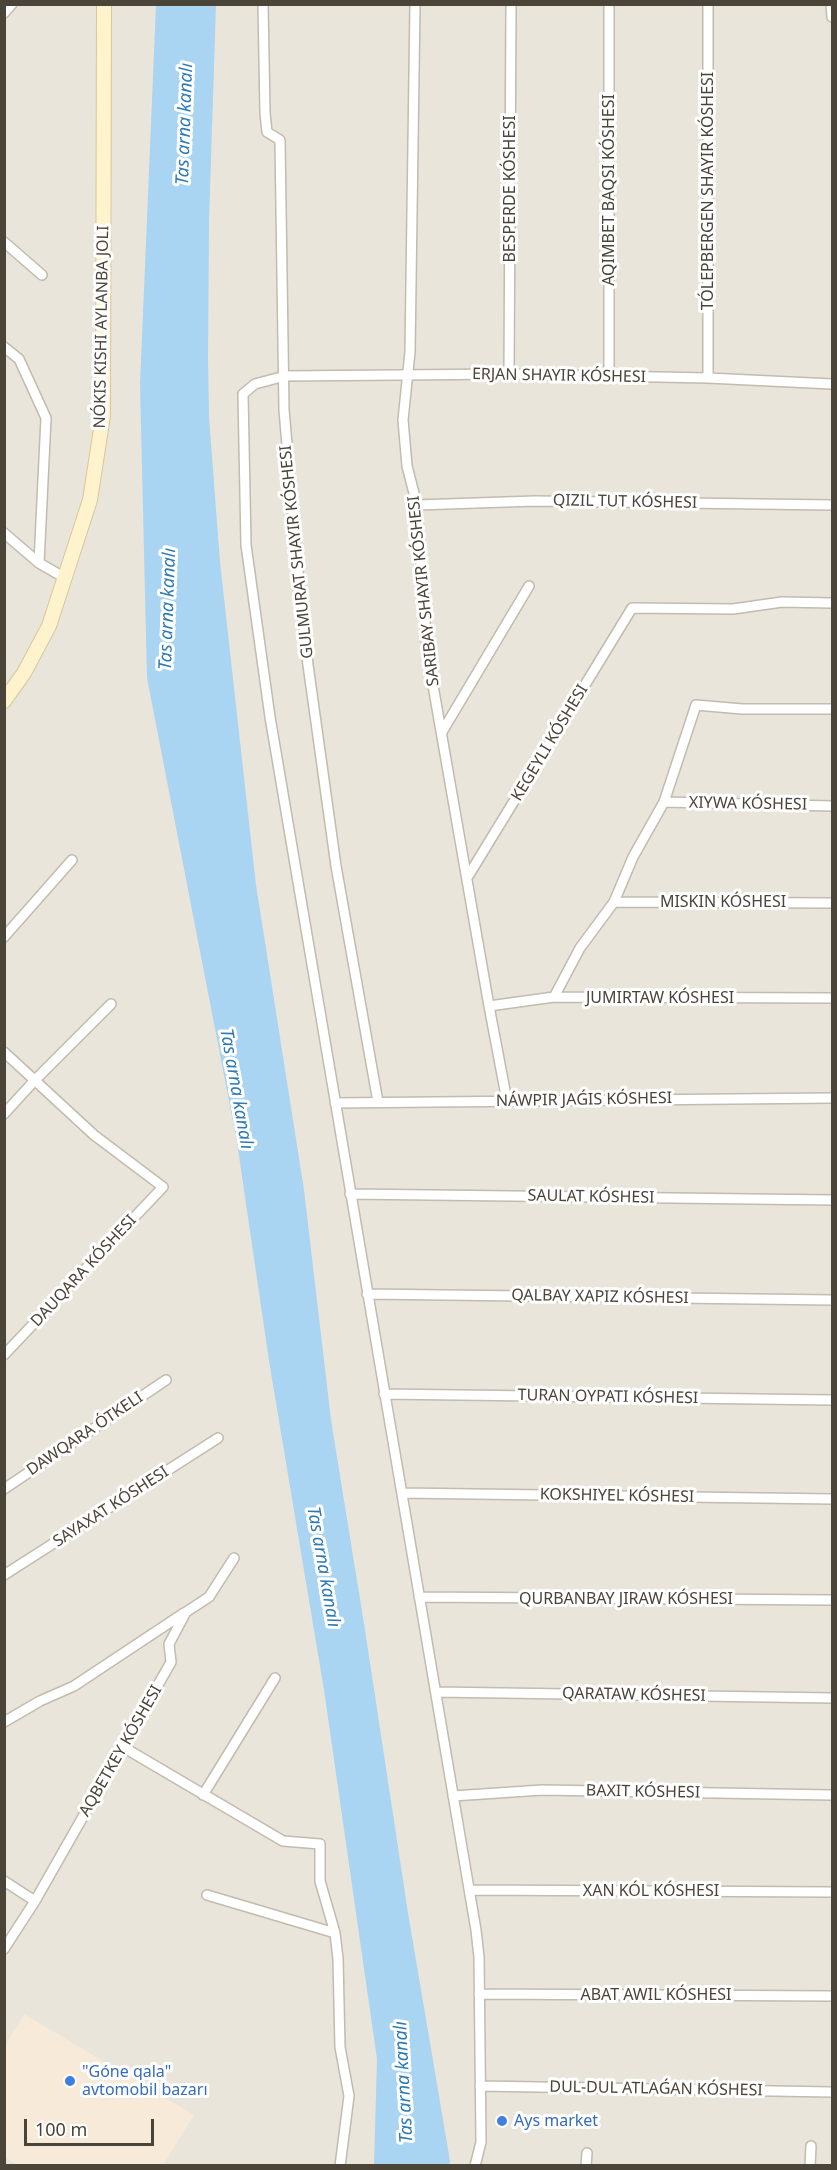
<!DOCTYPE html>
<meta charset="utf-8">
<style>
body{margin:0}
#map{position:relative;width:837px;height:2170px;overflow:hidden;background:#f6f3ec;font-family:"Noto Sans",sans-serif}
canvas{display:block}
.frame{position:absolute;inset:0;border:6px solid #4b4439;pointer-events:none}
.scale{position:absolute;left:24px;top:2119px;width:130px;height:27px;box-sizing:border-box;border:3px solid #4b4439;border-top:0;padding-left:8px;font-size:18px;line-height:21px;white-space:nowrap;color:#4b4439;-webkit-text-stroke:4px #fff;paint-order:stroke}
</style>
<div id="map">
<canvas width="837" height="2170"></canvas>
<div class="frame"></div>
<div class="scale">100 m</div>
</div>
<script>
const ctx = document.querySelector('canvas').getContext('2d');
ctx.lineJoin = 'round';
function paint(path, color) { ctx.fillStyle = color; ctx.fill(path, 'evenodd'); }
const poly = rows => new Path2D(rows.map(r => 'M' + r).join(''));
function trace(path, color, width, dash) { ctx.strokeStyle = color; ctx.lineWidth = width; ctx.lineCap = dash ? 'butt' : 'round'; ctx.setLineDash(dash || []); ctx.stroke(path); }
function drawText(font, color, halo, rows, align = 'center') {
  ctx.font = font + ' "Noto Sans",sans-serif'; ctx.lineWidth = 6; ctx.setLineDash([]); ctx.textBaseline = 'middle'; ctx.strokeStyle = halo; ctx.fillStyle = color; for (const [text, x, y, turn = 0] of rows) {
    ctx.save(); ctx.translate(x, y); ctx.rotate((+turn || 0) * Math.PI / 180); ctx.textAlign = isNaN(turn) ? turn : align; if (halo) ctx.strokeText(text, 0, 0); ctx.fillText(text, 0, 0); ctx.restore();
  }
}
const residential = poly([
 [5,5,832,5,832,2165,5,2166]
]);
const commercial = poly([
 [24,2014,194,2115,163,2165,19,2166,5,2157,5,2046]
]);
const water = poly([
 [156,5,216,5,209,221,208,360,209,417,220,562,256,885,304,1190,331,1420,365,1630,408,1913,450,2161,449,2165,374,2165,377,2059,324,1690,269,1361,237,1142,147,678,140,384]
]);
const minor = poly([
 [263,4,265,113,267,132,280,140,284,410,299,582,308,665,336,866,378,1102],
 [415,4,410,352,403,420,407,466,417,505,427,651,489,1006,507,1101],
 [609,4,609,376],
 [831,4,832,17],
 [4,13,12,4],
 [4,242,42,275],
 [4,347,19,359,46,418,39,563],
 [509,374,511,4],
 [708,378,708,4],
 [417,505,535,501,832,505],
 [4,533,39,563,65,578],
 [442,732,529,586],
 [664,802,832,806],
 [467,878,632,608,733,609,782,602,832,603],
 [614,902,832,903],
 [4,937,72,860],
 [554,997,580,948,614,902,633,857,664,802,696,705,742,709,832,709],
 [489,1006,554,997,832,998],
 [4,1052,94,1135,163,1187,4,1355],
 [335,1103,832,1098],
 [4,1114,35,1080,111,1004],
 [350,1194,832,1200],
 [367,1294,832,1300],
 [384,1394,832,1400],
 [4,1489,166,1380],
 [402,1493,832,1499],
 [4,1575,218,1438],
 [419,1597,832,1600],
 [436,1692,832,1698],
 [4,1722,40,1701,74,1686,184,1613],
 [123,1747,283,1841,320,1844,320,1881,335,1933,338,1959,340,2047,349,2096,340,2166],
 [203,1795,275,1678],
 [453,1796,542,1790,832,1795],
 [4,1881,35,1901],
 [470,1890,832,1892],
 [207,1895,335,1933],
 [4,1949,35,1901,171,1662,169,1644,186,1612,209,1597,234,1558],
 [479,1994,832,1996],
 [480,2086,832,2092],
 [475,2166,481,2142,479,1957,476,1930,270,717,246,545,243,394,255,384,285,376,509,374,708,378,832,384],
 [586,2166,587,2153],
 [810,2166,811,2146]
]);
const secondary = poly([
 [4,701,24,673,49,626,90,500,103,416,104,4]
]);
const markers = [
 [70,2081,6,"#3f7fe0"],
 [502,2121,6,"#3f7fe0"]
];
const streetNames = [
 ["BESPERDE KÓSHESI",510,189,-90],
 ["AQIMBET BAQSI KÓSHESI",609,190,-90],
 ["TÓLEPBERGEN SHAYIR KÓSHESI",708,191,-90],
 ["NÓKIS KISHI AYLANBA JOLI",102,327,-89],
 ["ERJAN SHAYIR KÓSHESI",559,376,1],
 ["QIZIL TUT KÓSHESI",625,502,1],
 ["GULMURAT SHAYIR KÓSHESI",297,552,-96],
 ["SARIBAY SHAYIR KÓSHESI",424,591,-96],
 ["KEGEYLI KÓSHESI",550,743,-59],
 ["XIYWA KÓSHESI",748,804,1],
 ["MISKIN KÓSHESI",723,902],
 ["JUMIRTAW KÓSHESI",660,998],
 ["NÁWPIR JAǴIS KÓSHESI",584,1100,-1],
 ["SAULAT KÓSHESI",591,1197,1],
 ["DAUQARA KÓSHESI",84,1271,-47],
 ["QALBAY XAPIZ KÓSHESI",600,1297,1],
 ["TURAN OYPATI KÓSHESI",608,1397,1],
 ["DAWQARA ÓTKELI",85,1434,-34],
 ["KOKSHIYEL KÓSHESI",617,1496,1],
 ["SAYAXAT KÓSHESI",111,1507,-33],
 ["QURBANBAY JIRAW KÓSHESI",626,1599],
 ["QARATAW KÓSHESI",634,1695,1],
 ["AQBETKEY KÓSHESI",121,1751,-60],
 ["BAXIT KÓSHESI",643,1792,1],
 ["XAN KÓL KÓSHESI",651,1891],
 ["ABAT AWIL KÓSHESI",656,1995],
 ["DUL-DUL ATLAǴAN KÓSHESI",656,2089,1]
];
const shopNames = [
 ["\"Góne qala\"",82,2072],
 ["avtomobil bazarı",82,2090],
 ["Ays market",514,2121]
];
const waterNames = [
 ["Tas arna kanalı",185,124,-88],
 ["Tas arna kanalı",168,609,-88],
 ["Tas arna kanalı",236,1089,80],
 ["Tas arna kanalı",323,1567,80],
 ["Tas arna kanalı",404,2082,-93]
];
paint(residential, '#eae5da');
paint(commercial, '#f7ead8');
paint(water, '#a9d4f2');
trace(minor, '#c2bbae', 12);
trace(secondary, '#d6c79b', 16);
trace(minor, '#fff', 9);
trace(secondary, '#fff3cd', 14);
for (const [x, y, r, color] of markers) { const dot = new Path2D(); dot.arc(x, y, r, 0, 2 * Math.PI); ctx.fillStyle = color; ctx.fill(dot); trace(dot, '#fff', 2); }
drawText('16px', '#4b4439', '#fff', streetNames);
drawText('16px', '#366cbe', '#fff', shopNames, 'left');
drawText('italic 18px', '#2e7ab2', '#fff', waterNames);
</script>
